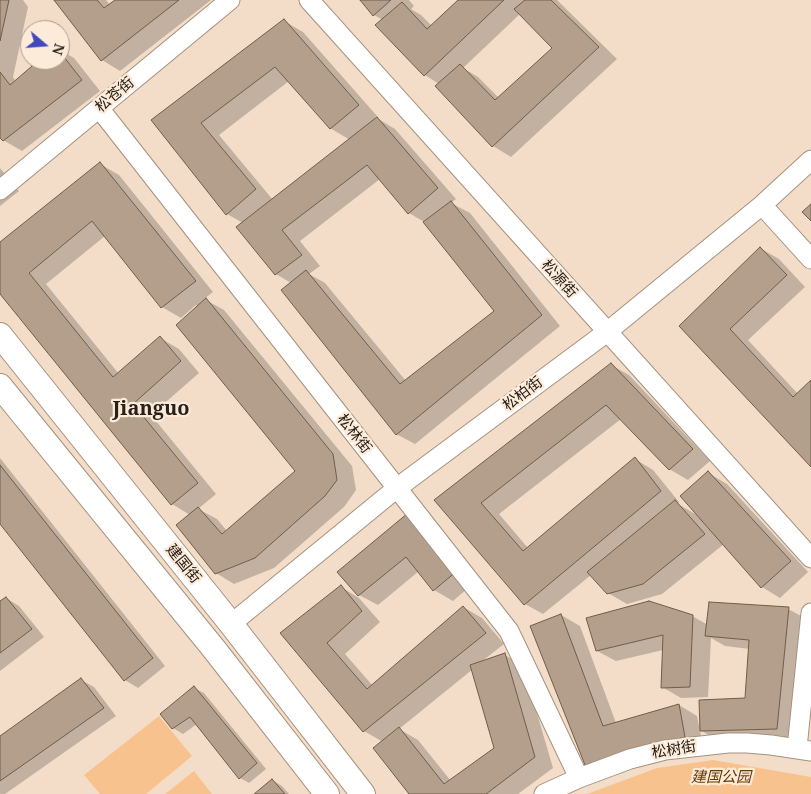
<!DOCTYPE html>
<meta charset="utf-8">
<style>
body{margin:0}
#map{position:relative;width:811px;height:794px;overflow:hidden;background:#f3ddc8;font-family:"Noto Serif",serif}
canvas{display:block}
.north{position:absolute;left:20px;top:20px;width:50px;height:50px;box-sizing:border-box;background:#fdebda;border:1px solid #a89a8d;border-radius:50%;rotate:108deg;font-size:14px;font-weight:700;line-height:20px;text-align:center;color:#282019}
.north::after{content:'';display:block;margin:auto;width:18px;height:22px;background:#4147bc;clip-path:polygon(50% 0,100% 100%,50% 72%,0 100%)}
</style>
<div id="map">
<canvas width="811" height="794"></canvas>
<div class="north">N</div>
</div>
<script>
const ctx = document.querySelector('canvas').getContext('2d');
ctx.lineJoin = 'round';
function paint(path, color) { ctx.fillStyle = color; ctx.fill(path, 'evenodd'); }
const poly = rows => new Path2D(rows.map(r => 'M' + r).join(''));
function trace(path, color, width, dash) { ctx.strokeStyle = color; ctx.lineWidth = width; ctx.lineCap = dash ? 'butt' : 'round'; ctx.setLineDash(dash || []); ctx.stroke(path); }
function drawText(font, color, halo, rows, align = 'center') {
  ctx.font = font + ' "Noto Serif","Noto Sans SC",serif'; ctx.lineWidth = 4.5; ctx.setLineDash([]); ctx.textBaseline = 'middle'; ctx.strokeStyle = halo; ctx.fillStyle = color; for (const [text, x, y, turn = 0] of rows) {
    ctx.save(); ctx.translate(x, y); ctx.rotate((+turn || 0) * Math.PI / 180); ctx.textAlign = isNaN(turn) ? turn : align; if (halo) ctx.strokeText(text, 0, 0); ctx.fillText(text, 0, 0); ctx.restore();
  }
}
const green = poly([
 [159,716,192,756,146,794,100,794,84,775],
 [713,760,811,777,811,794,587,794,657,768],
 [194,771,212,794,165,794]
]);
const shadow = poly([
 [0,0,23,0,28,7,13,77,16,82,41,60,60,60,60,50,74,58,100,91,22,151,3,140,0,136],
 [55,0,106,0,110,5,118,0,211,0,120,71,102,60],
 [362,0,409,0,414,6,411,9,421,15,432,26,460,0,557,0,617,59,511,157,493,146,439,84,425,75,383,20,374,15],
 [520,14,554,48,499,98,478,77,463,68],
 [284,21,303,32,377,116,375,117,395,129,456,199,451,203,470,213,560,326,415,444,396,434,291,283,276,274,243,223,227,214,153,120],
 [289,81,330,128,350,140,273,200,219,135],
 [380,179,409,213,426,223,496,311,406,381,325,283,309,274,320,266,300,241],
 [100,164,119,175,213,292,204,299,224,310,352,466,356,490,344,507,274,568,234,584,216,573,190,515,172,504,0,292,0,244],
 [105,236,162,307,181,318,196,305,198,307,296,471,227,531,217,519,198,509,216,494,151,415,199,373,179,349,160,338,119,374,46,284],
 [0,168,19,191,0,206],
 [760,248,779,259,805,287,748,340,798,394,811,382,811,465,681,326],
 [611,365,629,375,710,461,688,480,669,469,621,419,499,514,528,548,635,459,653,470,679,502,678,504,697,515,708,473,727,484,808,572,780,598,762,587,724,544,662,594,627,604,608,593,591,575,543,614,525,604,436,500],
 [0,458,165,666,138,688,125,680,0,522],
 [409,515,475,582,453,601,434,590,419,571,378,605,359,595],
 [341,587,359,598,380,622,345,654,373,686,463,607,482,618,504,644,481,662,505,655,523,666,553,768,518,794,411,794,383,742,364,731,282,634],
 [473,669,496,749,451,781,418,740,399,729],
 [6,598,19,606,44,637,0,671,0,603],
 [788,609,807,619,796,739,719,741,700,730,703,747,605,775,586,765,561,615,580,626,616,723,679,705,697,716,699,726,746,699,750,649,725,646,711,638,708,697,681,698,662,687,663,650,616,661,597,651,692,616,708,625],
 [81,680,94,687,116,716,5,794,0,794,0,738],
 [194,688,204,693,266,769,249,783,240,778,197,724,183,734,173,728,162,715],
 [272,780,282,786,289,794,256,794]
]);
const building = poly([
 [0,0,9,0,0,41,0,0],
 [54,0,97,0,104,8,115,0,179,0,101,61,54,0],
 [360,0,391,0,373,16,360,0],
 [458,0,504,0,424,76,375,25,402,2,427,29,458,0],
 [525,0,551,0,599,47,492,147,435,86,460,64,495,100,552,48,514,9,525,0],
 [284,19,359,105,330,129,275,67,201,123,256,189,226,215,151,120,284,19],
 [60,52,82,80,3,141,0,138,0,72,10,85,39,60,60,60,60,52],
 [377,117,438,188,408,214,367,165,282,230,302,255,275,275,236,227,377,117],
 [100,162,196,281,161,308,92,221,29,273,113,377,160,336,181,361,133,404,198,483,171,505,0,294,0,242,100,162],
 [451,201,542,315,396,435,281,290,306,270,400,384,494,311,423,222,451,201],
 [811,204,811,221,802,212,811,204],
 [760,247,787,275,730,329,793,397,811,380,811,467,679,326,760,247],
 [206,298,333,454,337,480,325,496,255,558,215,574,176,525,198,507,222,534,295,471,176,325,206,298],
 [611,363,693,449,669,470,606,405,481,503,523,551,635,457,661,491,524,605,434,500,611,363],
 [0,465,153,658,124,681,0,524,0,465],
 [708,471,791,561,761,588,680,496,708,471],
 [675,500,705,534,643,584,607,594,587,572,675,500],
 [408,513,457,571,433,591,406,557,358,596,337,572,408,513],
 [341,585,362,611,327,643,367,689,463,606,486,633,363,732,280,633,341,585],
 [6,597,32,629,0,653,0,601,6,597],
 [649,601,693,615,690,687,661,688,663,635,596,651,586,618,649,601],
 [709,602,789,607,777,729,700,731,699,700,745,698,749,640,705,636,709,602],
 [561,614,603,726,679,704,685,737,585,765,530,626,561,614],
 [505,653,535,757,486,794,409,794,373,748,399,727,444,784,494,748,470,665,505,653],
 [81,678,104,708,0,781,0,736,81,678],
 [194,686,257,763,239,779,190,717,172,729,160,714,194,686],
 [272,779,285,794,254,794,272,779]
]);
const minor = poly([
 [309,0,811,558],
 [99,108,509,631,579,778],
 [0,190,230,0],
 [762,205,811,259],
 [231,624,397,488,607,332,762,205,811,160],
 [797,748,811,613],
 [544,794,579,778,630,759,665,750,728,743,747,743,771,745,811,751]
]);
const major = poly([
 [0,335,231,624,363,794],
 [0,386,214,649,327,794]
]);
const streetNames = [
 ["松苍街",115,95,-40],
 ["松源街",559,279,48],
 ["松柏街",523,394,-37],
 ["松林街",354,434,52],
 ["建国街",183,564,51],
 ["松树街",674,750,-9]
];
const parkNames = [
 ["建国公园",721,778]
];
const districtNames = [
 ["Jianguo",151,409]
];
paint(green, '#f8c28f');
paint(shadow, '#0003');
paint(building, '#b49f8c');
trace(building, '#6f5c4a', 1);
trace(minor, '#a5917e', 21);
trace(major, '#a5917e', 26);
trace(minor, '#fff', 19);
trace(major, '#fff', 24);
drawText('15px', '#282019', '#fdebda', streetNames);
drawText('italic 15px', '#643902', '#fdebda', parkNames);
drawText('bold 20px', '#282019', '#fdebda', districtNames);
</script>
